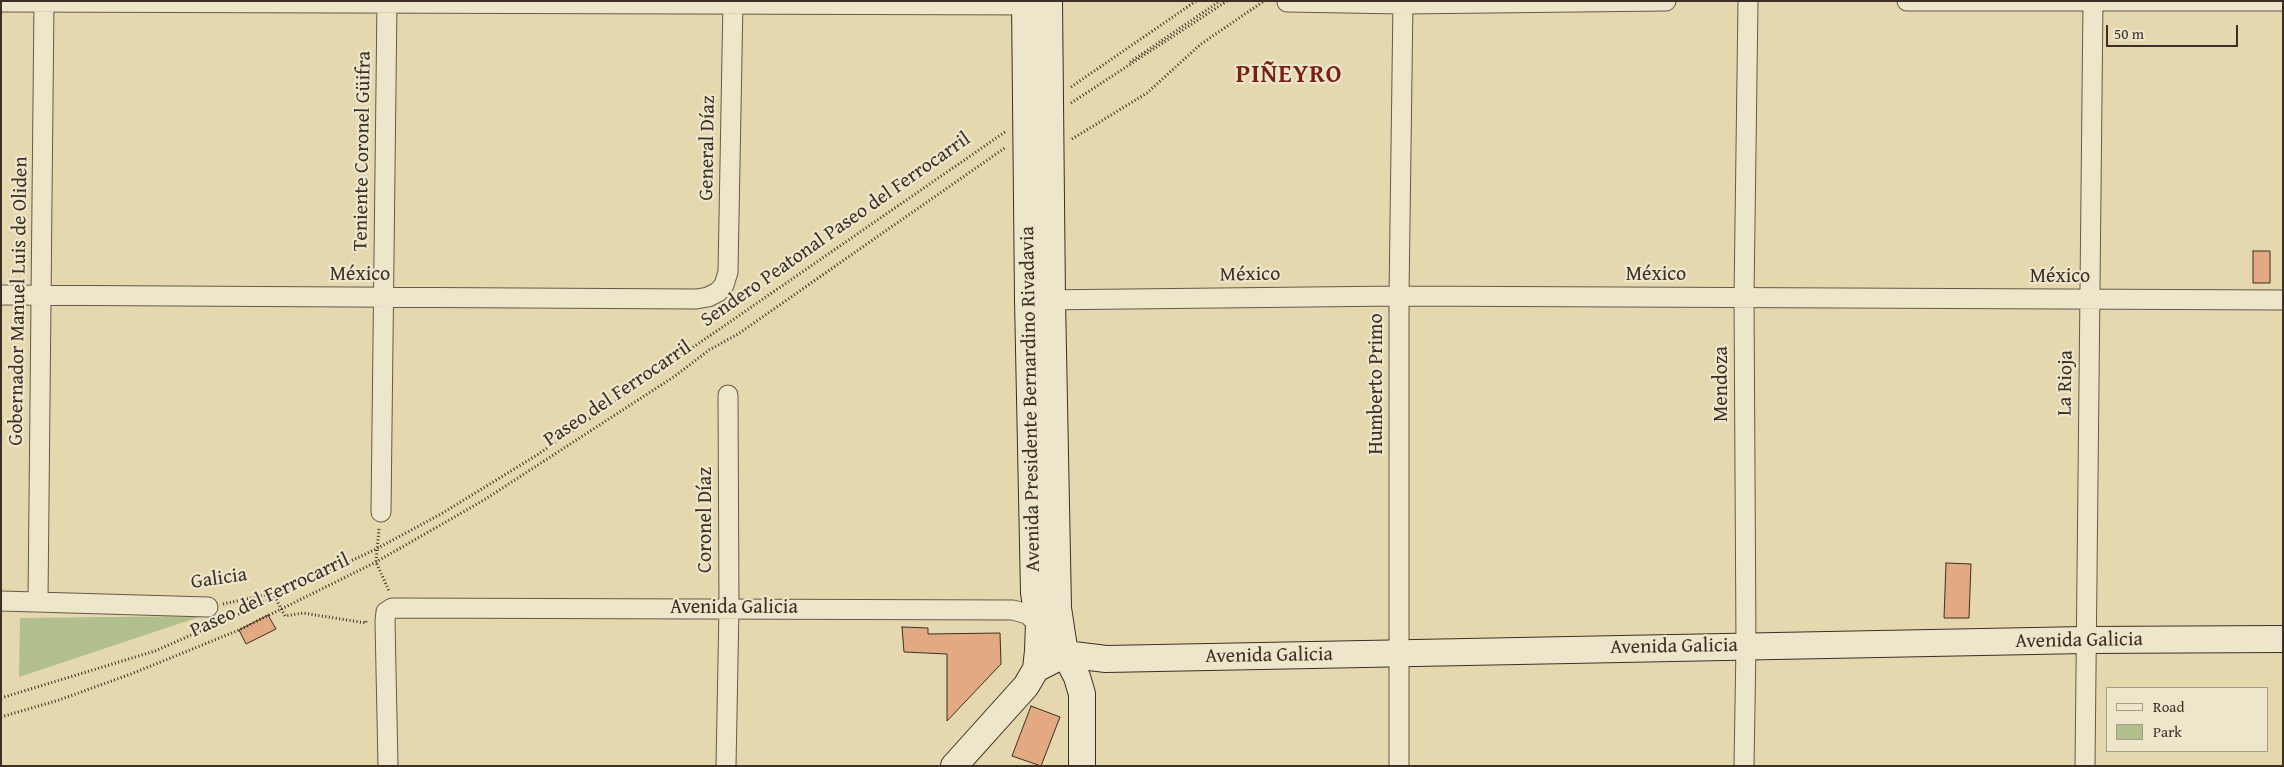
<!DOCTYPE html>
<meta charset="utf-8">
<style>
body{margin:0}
#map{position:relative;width:2284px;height:767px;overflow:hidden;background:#e5d8af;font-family:"Gentium Book Plus",serif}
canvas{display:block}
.frame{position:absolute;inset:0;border:2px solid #3b2f26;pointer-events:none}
.legend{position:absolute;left:2106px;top:687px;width:162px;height:65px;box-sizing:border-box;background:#eee6cb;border:1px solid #a69d89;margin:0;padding:6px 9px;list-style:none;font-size:15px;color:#3b2f26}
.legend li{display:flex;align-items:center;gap:10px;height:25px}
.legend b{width:25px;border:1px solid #a69d89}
.scale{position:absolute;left:2106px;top:25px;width:132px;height:22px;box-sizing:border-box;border:2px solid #3b2f26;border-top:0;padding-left:6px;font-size:15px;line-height:18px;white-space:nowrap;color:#3b2f26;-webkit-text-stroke:4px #eee6cb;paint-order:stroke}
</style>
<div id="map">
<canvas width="2284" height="767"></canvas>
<div class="frame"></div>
<ul class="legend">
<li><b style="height:6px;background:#eee6cb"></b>Road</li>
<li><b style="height:14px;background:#b1bf8d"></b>Park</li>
</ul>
<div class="scale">50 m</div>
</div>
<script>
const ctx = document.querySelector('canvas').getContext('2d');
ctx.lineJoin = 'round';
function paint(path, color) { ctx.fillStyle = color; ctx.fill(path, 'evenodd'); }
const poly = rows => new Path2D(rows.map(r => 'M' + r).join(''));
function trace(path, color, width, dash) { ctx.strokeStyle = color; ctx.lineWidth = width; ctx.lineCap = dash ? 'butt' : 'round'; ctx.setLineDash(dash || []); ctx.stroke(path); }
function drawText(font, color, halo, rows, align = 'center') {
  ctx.font = font + ' "Gentium Book Plus",serif'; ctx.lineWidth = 4.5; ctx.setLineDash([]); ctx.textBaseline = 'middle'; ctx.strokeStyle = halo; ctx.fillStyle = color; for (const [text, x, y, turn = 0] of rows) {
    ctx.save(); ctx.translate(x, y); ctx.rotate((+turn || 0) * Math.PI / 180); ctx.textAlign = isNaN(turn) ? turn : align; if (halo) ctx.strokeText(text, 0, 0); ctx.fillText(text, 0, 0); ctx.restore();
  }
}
const green = poly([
 [202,616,19,677,20,618]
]);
const building = poly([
 [2253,251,2270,251,2270,283,2253,283,2253,251],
 [1946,563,1971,564,1969,618,1944,618,1946,563],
 [268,615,276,629,246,644,239,630,268,615],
 [902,627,928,628,928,634,1000,633,1001,664,947,721,947,654,904,652,902,627],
 [1031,706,1060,717,1041,766,1012,756,1031,706]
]);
const path = poly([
 [1130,62,1220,1],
 [1071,87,1196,1],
 [1071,103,1227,1],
 [1072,139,1147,93,1201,44,1264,1],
 [379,529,376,562,389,591],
 [223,604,265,595,275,597,285,616,303,613,366,623,366,620],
 [1,698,155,651,239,614,376,549,441,514,537,455,1005,132],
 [1,717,59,700,131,674,239,630,376,562,484,500,675,376,709,350,738,334,1006,147]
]);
const minor = poly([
 [1907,1,2283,1],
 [1,2,1038,5],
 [1287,2,1403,4,1666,1],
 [1,295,696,299,708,297,718,292,724,285,728,272,733,1],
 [1039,300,1399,296,2283,300],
 [381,512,387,1],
 [1,601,208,607],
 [38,601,44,1],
 [388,766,385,621,386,612,392,608,1013,610,1027,614,1044,629],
 [726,766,729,608,728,395],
 [1399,766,1399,296,1403,1],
 [1744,766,1746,646,1744,298,1748,1],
 [2085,766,2093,1]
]);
const secondary = poly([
 [1049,1,1052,300,1058,608,1065,654,1077,677,1082,694,1082,766],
 [1036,669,1065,654,1106,659,2085,640,2283,639],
 [954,766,1026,686,1036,669,1038,651,1039,623,1034,593,1028,300,1025,1]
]);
const streetNames = [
 ["General Díaz",708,148,-89],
 ["Teniente Coronel Güifra",363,151,-89],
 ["Sendero Peatonal Paseo del Ferrocarril",836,230,-35],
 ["México",360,275],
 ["México",1250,275,-1],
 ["México",1656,275],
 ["México",2060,277],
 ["Gobernador Manuel Luis de Oliden",19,301,-89],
 ["La Rioja",2066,383,-89],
 ["Humberto Primo",1377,384,-90],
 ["Mendoza",1722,384,-90],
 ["Paseo del Ferrocarril",618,394,-34],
 ["Avenida Presidente Bernardino Rivadavia",1031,399,-91],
 ["Coronel Díaz",706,520,-90],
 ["Galicia",219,579,-8],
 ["Paseo del Ferrocarril",270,596,-25],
 ["Avenida Galicia",734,608],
 ["Avenida Galicia",2079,641,-1],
 ["Avenida Galicia",1674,647,-1],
 ["Avenida Galicia",1269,656,-1]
];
const districtNames = [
 ["PIÑEYRO",1289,76]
];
paint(green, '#b1bf8d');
paint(building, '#e3a980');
trace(building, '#3b2f26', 1);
trace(minor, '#665948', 21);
trace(secondary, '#3b2f26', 28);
trace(path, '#3b2f26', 3, [1, 2.5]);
trace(minor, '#eee6cb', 19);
trace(secondary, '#eee6cb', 26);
drawText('20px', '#3b2f26', '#eee6cb', streetNames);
ctx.letterSpacing = '1px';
drawText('bold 25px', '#7a1f14', '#eee6cb', districtNames);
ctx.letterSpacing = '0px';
</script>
